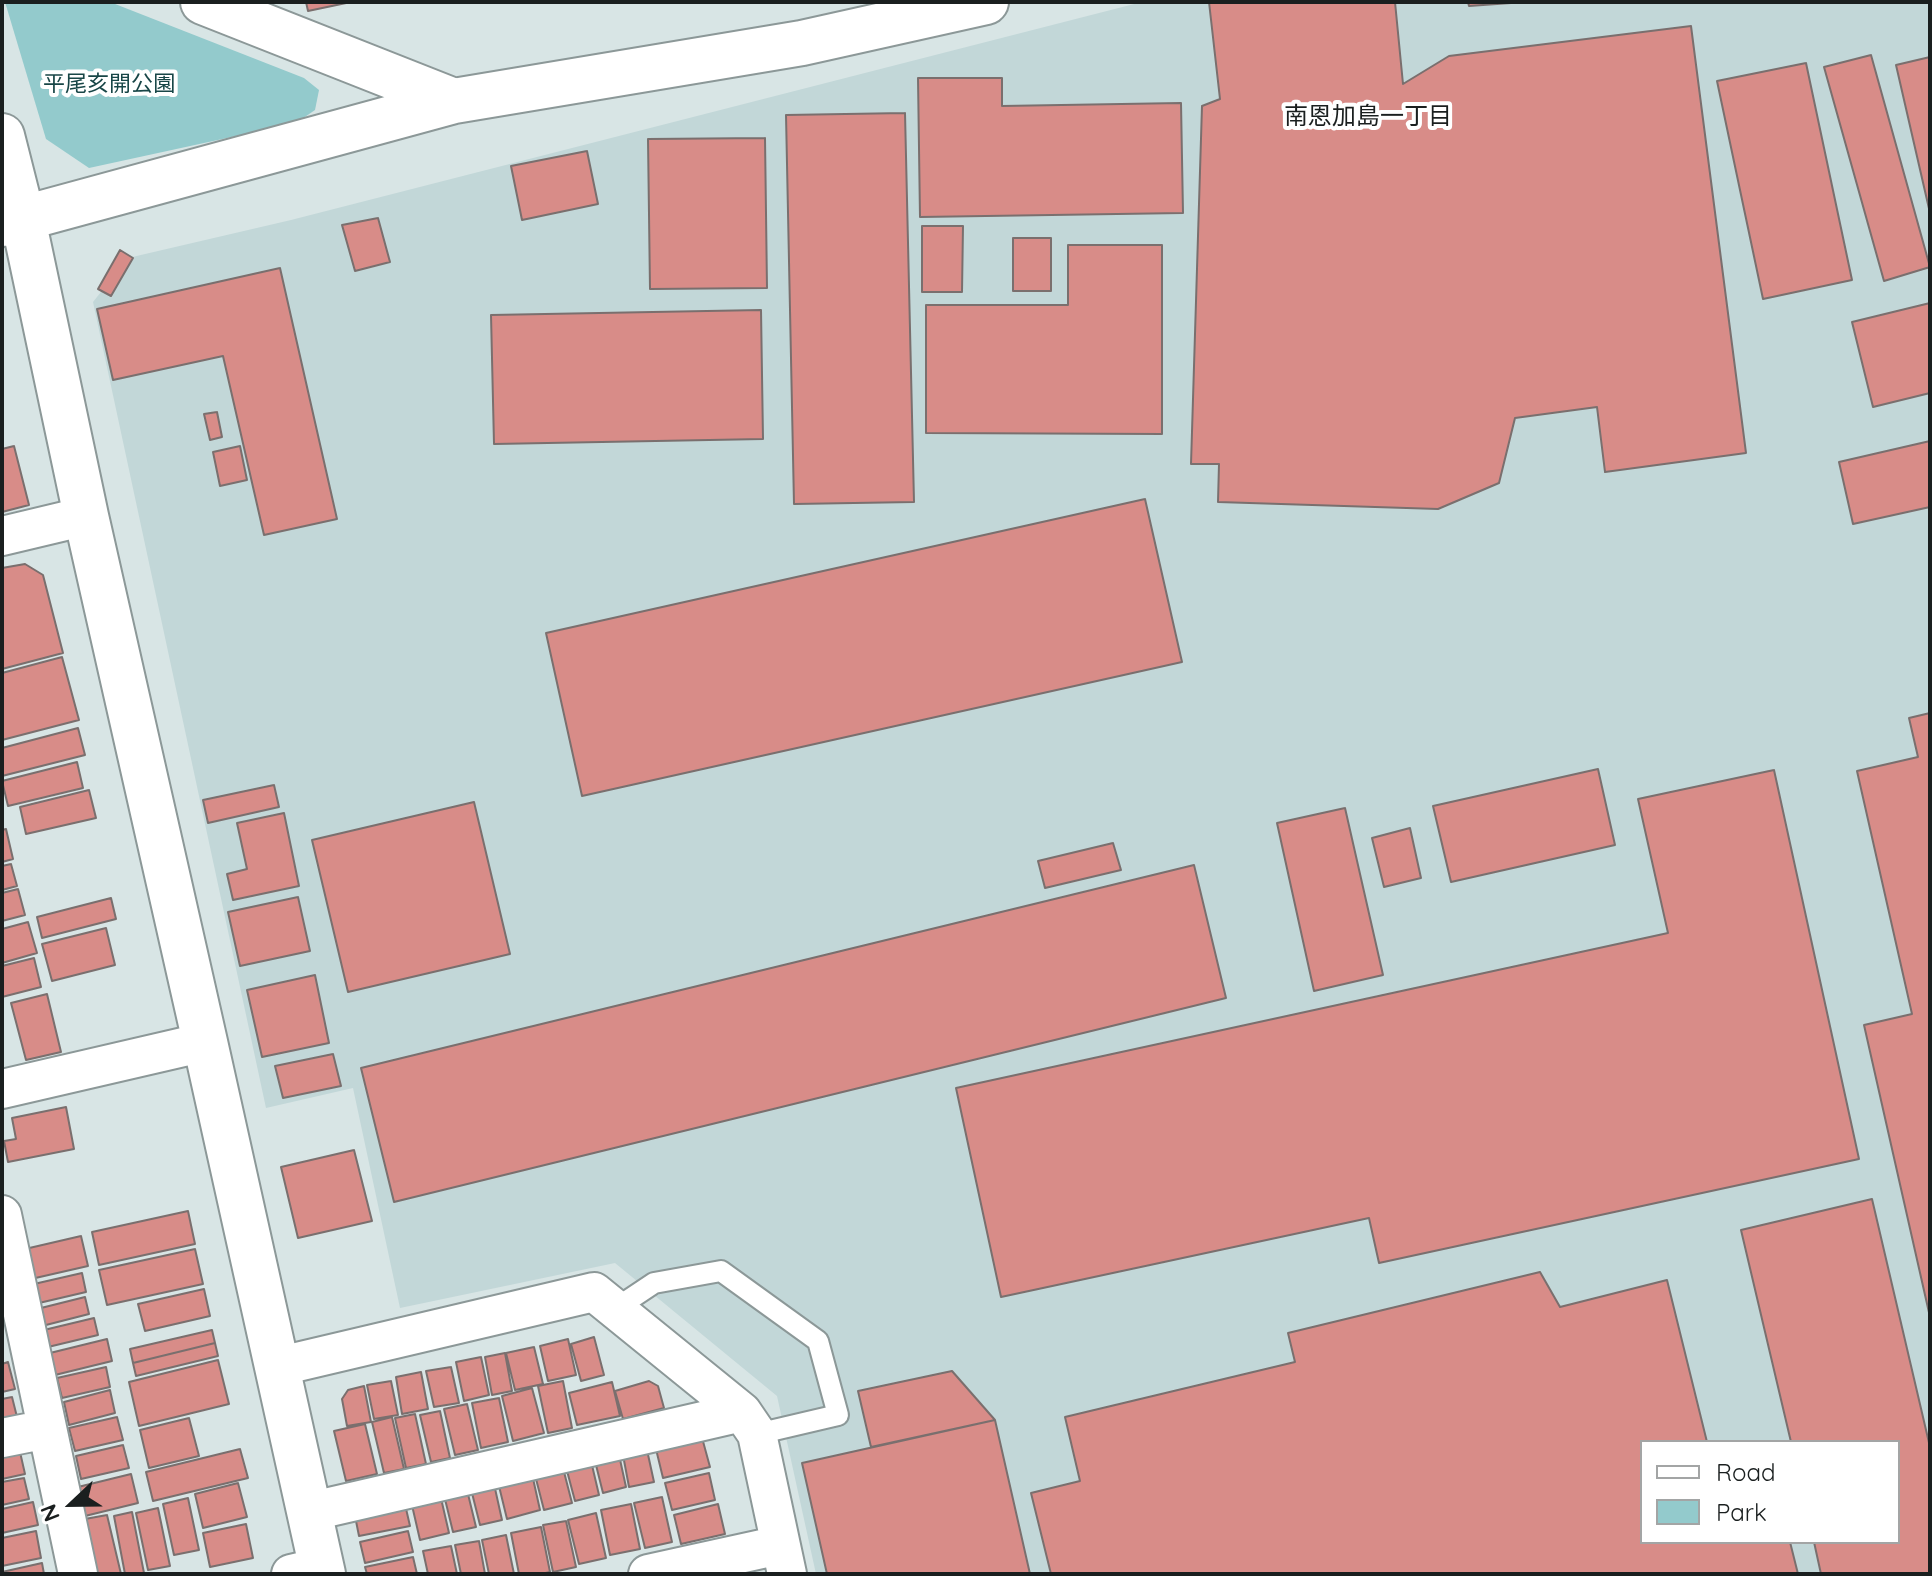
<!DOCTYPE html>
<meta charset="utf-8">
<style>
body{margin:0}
#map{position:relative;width:1932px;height:1576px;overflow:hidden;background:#d8e5e5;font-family:Quicksand,sans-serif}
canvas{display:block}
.frame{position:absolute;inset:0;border:4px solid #1a1f1f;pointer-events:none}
.legend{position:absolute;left:1640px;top:1440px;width:260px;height:104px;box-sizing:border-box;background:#fff;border:2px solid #a3a5a5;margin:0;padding:10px 14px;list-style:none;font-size:24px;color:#1a1f1f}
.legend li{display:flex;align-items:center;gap:16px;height:40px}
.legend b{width:40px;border:2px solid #a3a5a5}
.north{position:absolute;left:32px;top:1464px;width:80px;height:80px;-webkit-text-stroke:6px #fff;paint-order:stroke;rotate:248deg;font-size:22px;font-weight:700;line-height:32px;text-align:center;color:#1a1f1f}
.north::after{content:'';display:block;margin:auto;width:28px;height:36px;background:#1a1f1f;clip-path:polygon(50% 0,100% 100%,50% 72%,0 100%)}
</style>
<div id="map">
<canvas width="1932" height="1576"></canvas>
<div class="frame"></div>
<ul class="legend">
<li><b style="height:10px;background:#fff"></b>Road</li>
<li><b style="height:22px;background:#93cacc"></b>Park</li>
</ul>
<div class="north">N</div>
</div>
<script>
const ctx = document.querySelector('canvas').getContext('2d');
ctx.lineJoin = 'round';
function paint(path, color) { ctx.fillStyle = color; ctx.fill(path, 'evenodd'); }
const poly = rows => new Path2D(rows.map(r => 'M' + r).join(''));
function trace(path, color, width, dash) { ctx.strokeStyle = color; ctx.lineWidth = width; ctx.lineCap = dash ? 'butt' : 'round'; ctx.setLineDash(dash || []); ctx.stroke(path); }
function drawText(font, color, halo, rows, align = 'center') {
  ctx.font = font + ' Quicksand,"Noto Sans JP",sans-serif'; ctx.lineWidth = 8; ctx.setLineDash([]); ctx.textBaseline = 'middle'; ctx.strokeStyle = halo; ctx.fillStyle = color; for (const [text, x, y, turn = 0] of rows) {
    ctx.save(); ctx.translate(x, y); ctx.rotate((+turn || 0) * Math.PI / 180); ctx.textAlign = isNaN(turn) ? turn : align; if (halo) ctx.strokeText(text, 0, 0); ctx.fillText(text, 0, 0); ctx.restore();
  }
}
const built = poly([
 [1142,2,1930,2,1930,1574,816,1574,777,1396,615,1263,400,1308,353,1088,266,1108,93,302,128,258,291,220],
 [1642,1442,1898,1442,1898,1542,1642,1542]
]);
const green = poly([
 [5,2,110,2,304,78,319,90,315,110,296,123,89,168,46,139]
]);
const building = poly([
 [306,2,351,2,308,11,306,2],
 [1209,2,1395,2,1403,84,1449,56,1691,26,1746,453,1605,472,1597,407,1515,418,1499,483,1438,509,1218,502,1219,464,1191,464,1202,106,1220,99,1209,2],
 [1468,2,1525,2,1469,6,1468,2],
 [1871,55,1930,267,1884,281,1824,67,1871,55],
 [1930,57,1930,213,1896,65,1930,57],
 [1806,63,1852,280,1763,299,1717,81,1806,63],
 [918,78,1002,78,1002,106,1181,103,1183,213,920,217,918,78],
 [905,113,914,502,794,504,786,115,905,113],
 [765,138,767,288,650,289,648,139,765,138],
 [587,151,598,204,522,220,511,166,587,151],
 [378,218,390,262,355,271,342,225,378,218],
 [922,226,963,226,962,292,922,292,922,226],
 [1013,238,1051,238,1051,291,1013,291,1013,238],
 [1068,245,1162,245,1162,434,926,433,926,305,1068,305,1068,245],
 [120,250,133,258,111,296,98,289,120,250],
 [280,268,337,519,264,535,223,356,113,380,97,309,280,268],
 [1930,303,1930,393,1873,407,1852,322,1930,303],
 [761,310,763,439,494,444,491,315,761,310],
 [217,412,222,437,210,440,204,414,217,412],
 [1930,441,1930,507,1853,524,1839,462,1930,441],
 [14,446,29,505,2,512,2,449,14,446],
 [240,446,247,480,220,486,213,452,240,446],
 [1145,499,1182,662,582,796,546,633,1145,499],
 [25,564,43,575,63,653,2,669,2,568,25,564],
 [62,657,79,720,2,740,2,673,62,657],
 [1930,713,1930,1317,1864,1025,1912,1014,1857,771,1918,757,1909,718,1930,713],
 [78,728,85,755,2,776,2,748,78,728],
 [77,762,83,788,8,806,2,781,77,762],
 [1598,769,1615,845,1451,882,1433,806,1598,769],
 [1774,770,1859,1159,1379,1263,1369,1218,1001,1297,956,1088,1668,933,1638,799,1774,770],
 [274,785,279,807,208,823,203,800,274,785],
 [89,790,96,818,26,834,20,807,89,790],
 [474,802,510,954,348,992,312,840,474,802],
 [1345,808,1383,975,1314,991,1277,823,1345,808],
 [284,813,299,886,233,900,227,874,247,869,237,823,284,813],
 [1410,828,1421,878,1384,887,1372,838,1410,828],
 [6,829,13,859,2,862,2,830,6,829],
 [1113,843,1121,870,1045,888,1038,861,1113,843],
 [11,864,17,886,2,890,2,866,11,864],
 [1194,865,1226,998,394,1202,361,1068,1194,865],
 [18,889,25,915,2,921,2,893,18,889],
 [298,897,310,951,240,966,228,912,298,897],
 [111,898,116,919,42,938,37,917,111,898],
 [28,922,37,953,2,963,2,929,28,922],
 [106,928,115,965,52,981,42,944,106,928],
 [34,958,41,987,2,997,2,966,34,958],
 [315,975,329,1043,262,1057,247,990,315,975],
 [47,994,61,1052,26,1060,11,1003,47,994],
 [333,1054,341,1086,283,1098,275,1066,333,1054],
 [66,1107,74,1149,8,1162,4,1141,16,1139,12,1118,66,1107],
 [354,1150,372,1221,298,1238,281,1167,354,1150],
 [1872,1199,1930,1447,1930,1574,1821,1574,1814,1542,1898,1542,1898,1442,1791,1442,1741,1230,1872,1199],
 [188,1211,195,1244,99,1265,92,1232,188,1211],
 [81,1236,88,1266,31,1279,25,1249,81,1236],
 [195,1249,203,1284,107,1305,99,1270,195,1249],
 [1540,1272,1560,1307,1667,1280,1707,1442,1642,1442,1642,1542,1790,1542,1798,1574,1051,1574,1031,1493,1080,1481,1065,1417,1295,1362,1288,1333,1540,1272],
 [82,1273,86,1292,39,1303,34,1284,82,1273],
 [204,1289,210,1316,145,1331,138,1304,204,1289],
 [85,1297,89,1314,42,1326,37,1309,85,1297],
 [94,1318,98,1335,48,1347,44,1330,94,1318],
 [212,1330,215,1343,133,1363,130,1349,212,1330],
 [594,1337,604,1375,581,1381,571,1344,594,1337],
 [107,1339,112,1361,55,1375,50,1353,107,1339],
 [568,1339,576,1375,548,1381,540,1346,568,1339],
 [215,1343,218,1356,136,1376,133,1363,215,1343],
 [534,1347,543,1384,515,1390,506,1353,534,1347],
 [505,1353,512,1391,492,1395,485,1357,505,1353],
 [481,1357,489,1395,464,1401,456,1362,481,1357],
 [218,1360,229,1404,139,1426,129,1382,218,1360],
 [8,1362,15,1389,2,1392,2,1364,8,1362],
 [106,1367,110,1387,62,1398,57,1378,106,1367],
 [451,1367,459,1403,434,1407,426,1371,451,1367],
 [952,1371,995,1420,871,1447,858,1391,952,1371],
 [421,1372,428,1409,402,1414,396,1377,421,1372],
 [391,1381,398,1415,374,1419,367,1385,391,1381],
 [563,1381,572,1428,548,1433,538,1386,563,1381],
 [649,1381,658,1386,664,1408,623,1419,615,1391,649,1381],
 [612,1382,620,1416,577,1425,569,1393,612,1382],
 [364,1386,371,1422,347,1426,342,1399,348,1390,364,1386],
 [532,1388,544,1433,513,1441,502,1396,532,1388],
 [110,1390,115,1413,69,1425,64,1402,110,1390],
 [12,1397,18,1421,2,1424,2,1399,12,1397],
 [499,1398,508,1442,481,1448,472,1403,499,1398],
 [467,1404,478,1450,455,1455,444,1409,467,1404],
 [440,1411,450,1458,431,1462,420,1415,440,1411],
 [415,1414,426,1464,406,1468,395,1418,415,1414],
 [117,1417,123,1440,75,1451,69,1428,117,1417],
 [392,1417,404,1469,384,1473,372,1422,392,1417],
 [189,1418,199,1456,149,1468,140,1430,189,1418],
 [995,1420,1030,1574,827,1574,802,1463,995,1420],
 [365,1424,377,1474,346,1481,334,1431,365,1424],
 [701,1434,710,1467,663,1478,655,1445,701,1434],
 [123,1445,129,1468,81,1479,76,1456,123,1445],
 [240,1449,248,1478,153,1501,146,1472,240,1449],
 [647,1450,654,1482,629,1487,623,1455,647,1450],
 [20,1452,25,1474,2,1479,2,1456,20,1452],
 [619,1455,626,1487,603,1493,595,1461,619,1455],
 [591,1461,599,1495,575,1501,566,1467,591,1461],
 [563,1468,572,1503,544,1510,535,1475,563,1468],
 [709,1473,715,1500,672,1510,665,1483,709,1473],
 [131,1474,138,1503,85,1516,78,1487,131,1474],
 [532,1474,540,1510,507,1519,498,1482,532,1474],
 [24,1478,29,1499,2,1505,2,1482,24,1478],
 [238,1483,247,1517,203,1528,195,1494,238,1483],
 [494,1484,502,1520,480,1525,471,1489,494,1484],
 [467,1490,476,1527,453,1532,444,1495,467,1490],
 [440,1494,449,1533,420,1540,411,1501,440,1494],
 [662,1497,672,1542,645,1548,634,1503,662,1497],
 [188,1498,199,1550,174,1555,163,1504,188,1498],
 [404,1500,410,1526,359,1536,354,1511,404,1500],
 [33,1502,38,1525,2,1533,2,1509,33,1502],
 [631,1504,640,1549,610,1555,601,1510,631,1504],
 [718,1504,725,1534,681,1544,674,1515,718,1504],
 [158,1508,170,1566,148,1570,136,1513,158,1508],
 [132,1512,144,1573,125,1574,114,1516,132,1512],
 [596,1513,606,1558,579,1564,568,1520,596,1513],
 [107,1515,121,1574,97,1574,85,1519,107,1515],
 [566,1521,576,1567,553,1572,543,1525,566,1521],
 [246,1524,253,1558,210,1567,203,1533,246,1524],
 [541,1527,550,1572,541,1574,519,1574,511,1533,541,1527],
 [36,1531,41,1558,2,1566,2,1538,36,1531],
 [408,1531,413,1552,365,1563,360,1542,408,1531],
 [506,1535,514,1574,489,1574,482,1540,506,1535],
 [479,1541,485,1574,461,1574,455,1545,479,1541],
 [451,1546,457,1574,428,1574,423,1551,451,1546],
 [413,1557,417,1574,367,1574,365,1567,413,1557],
 [42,1563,44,1574,2,1574,2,1572,42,1563]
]);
const lane = poly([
 [615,1309,654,1283,721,1271,818,1341,838,1415,757,1434]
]);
const street = poly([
 [2,536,86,516],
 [2,1089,205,1042],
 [2,1215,78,1574],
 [276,1367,594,1292,742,1412,757,1434,787,1574],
 [2,1438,47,1429],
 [308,1512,742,1412],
 [291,1574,321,1567],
 [648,1574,780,1545]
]);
const secondary = poly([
 [203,2,454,101],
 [2,136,23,219,86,516,205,1042,323,1574],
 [2,224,454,101,802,43,986,2]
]);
const parkNames = [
 ["平尾亥開公園",109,84]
];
const neighbourhoodNames = [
 ["南恩加島一丁目",1368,117]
];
paint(built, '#c2d7d8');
paint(green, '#93cacc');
paint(building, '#d88c88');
trace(building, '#7a6f6e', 2);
trace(lane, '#8c9898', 24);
trace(street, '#8c9898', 42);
trace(secondary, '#8c9898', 48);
trace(lane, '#fff', 20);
trace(street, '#fff', 38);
trace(secondary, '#fff', 44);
drawText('22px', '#184647', '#fff', parkNames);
drawText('24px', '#1a1f1f', '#fff', neighbourhoodNames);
</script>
